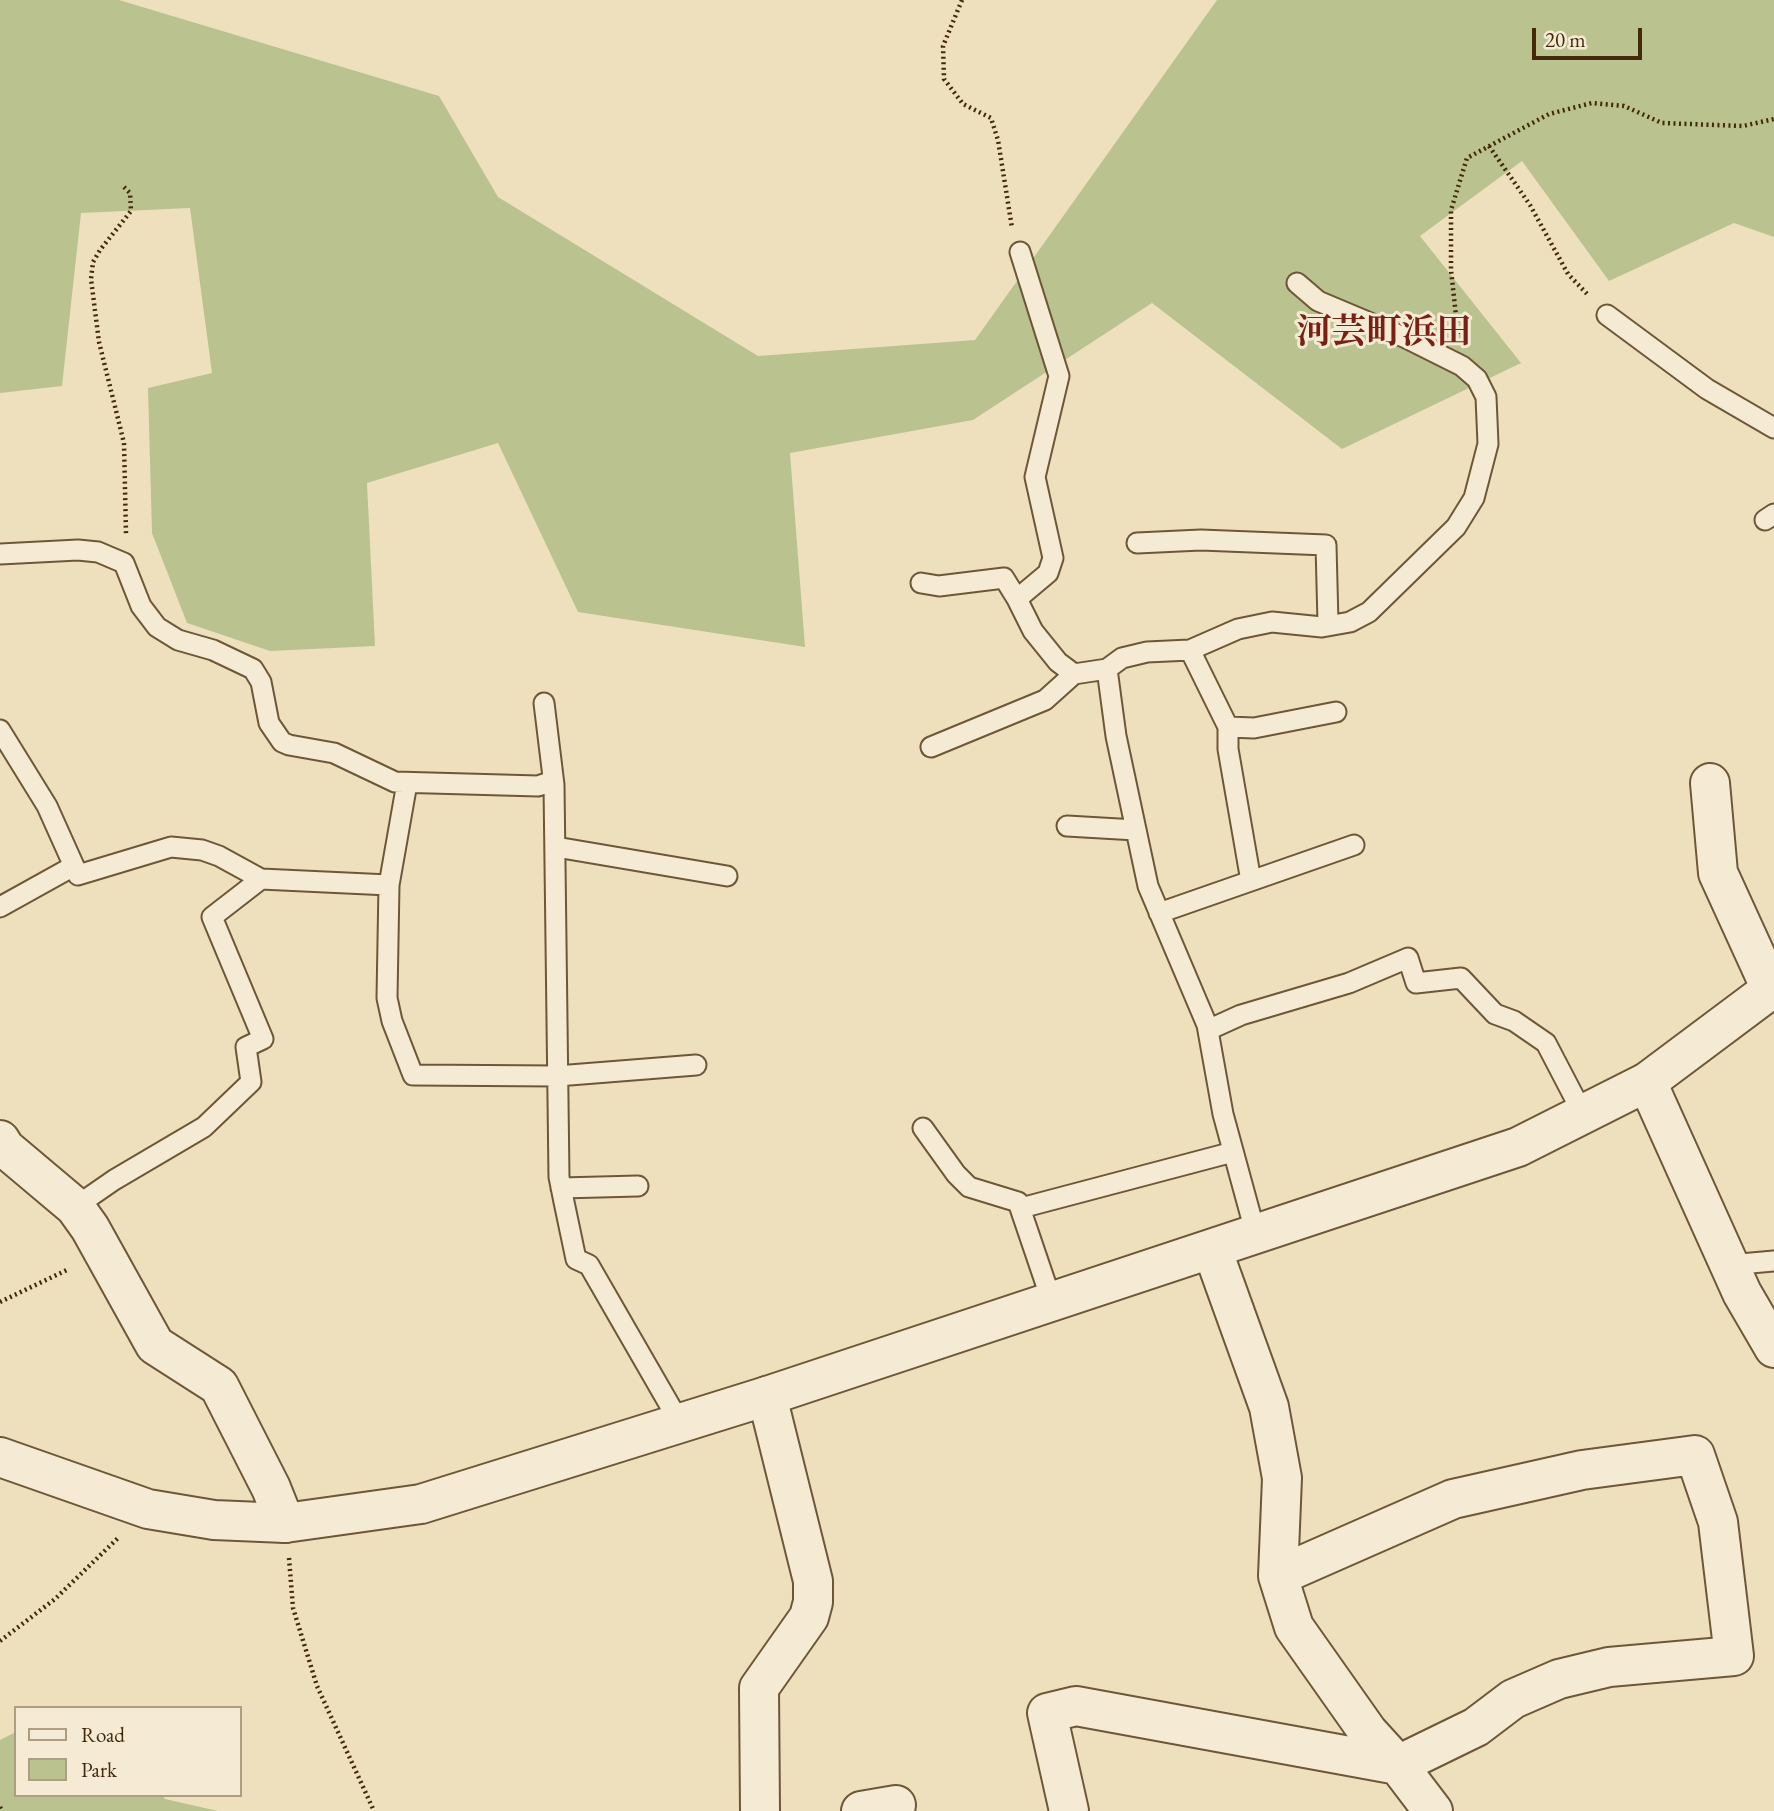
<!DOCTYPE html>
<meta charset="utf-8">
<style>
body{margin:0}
#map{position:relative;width:1774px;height:1811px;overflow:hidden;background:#efe0bd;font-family:"EB Garamond",serif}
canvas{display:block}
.legend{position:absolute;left:14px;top:1706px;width:228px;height:91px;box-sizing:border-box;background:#f5ebd4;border:2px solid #ad9d83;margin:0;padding:9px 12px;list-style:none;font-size:21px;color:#42290a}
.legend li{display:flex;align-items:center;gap:14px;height:35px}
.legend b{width:35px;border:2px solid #ad9d83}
.scale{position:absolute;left:1532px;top:28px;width:110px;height:32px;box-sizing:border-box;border:4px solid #42290a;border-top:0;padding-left:9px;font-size:21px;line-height:24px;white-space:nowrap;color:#42290a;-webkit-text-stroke:5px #f5ebd4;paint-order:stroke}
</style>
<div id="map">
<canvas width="1774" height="1811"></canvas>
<ul class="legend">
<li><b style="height:9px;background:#f5ebd4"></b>Road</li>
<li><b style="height:19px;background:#bac290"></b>Park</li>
</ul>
<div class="scale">20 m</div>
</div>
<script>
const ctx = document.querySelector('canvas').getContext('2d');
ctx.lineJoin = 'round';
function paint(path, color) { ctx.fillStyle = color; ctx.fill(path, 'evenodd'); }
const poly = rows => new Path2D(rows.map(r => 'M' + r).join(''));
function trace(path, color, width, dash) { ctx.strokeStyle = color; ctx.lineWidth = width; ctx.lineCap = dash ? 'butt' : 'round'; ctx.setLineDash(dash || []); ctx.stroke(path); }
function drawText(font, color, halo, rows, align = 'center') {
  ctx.font = font + ' "EB Garamond","Noto Serif JP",serif'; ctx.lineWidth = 6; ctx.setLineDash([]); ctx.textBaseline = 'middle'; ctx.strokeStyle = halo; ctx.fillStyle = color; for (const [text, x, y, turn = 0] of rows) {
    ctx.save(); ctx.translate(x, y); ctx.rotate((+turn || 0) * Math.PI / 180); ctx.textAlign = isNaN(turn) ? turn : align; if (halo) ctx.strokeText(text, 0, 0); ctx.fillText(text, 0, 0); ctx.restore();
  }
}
const green = poly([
 [0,0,119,0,439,96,498,197,758,356,975,340,1217,0,1774,0,1774,237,1734,223,1609,281,1522,161,1420,236,1521,363,1342,449,1152,303,973,420,790,453,805,647,578,612,498,443,367,483,375,646,270,651,187,623,152,533,148,388,212,373,190,208,81,213,62,386,0,393],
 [16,1732,16,1795,162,1795,165,1799,218,1811,0,1811,0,1740]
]);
const path = poly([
 [962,0,943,46,944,79,963,104,991,118,998,140,1012,228],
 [1489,146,1530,205,1568,274,1589,296],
 [124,187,130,193,131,211,100,250,93,262,91,279,99,342,124,443,126,534],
 [1458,334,1451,270,1451,210,1467,158,1549,114,1592,103,1624,106,1662,123,1743,126,1774,119],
 [0,1302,69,1269],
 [289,1558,293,1608,317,1686,374,1811],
 [0,1641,55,1599,118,1538],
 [0,1807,2,1811]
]);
const service = poly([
 [1020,252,1059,376,1035,477,1053,558,1048,573,1017,599,1033,631,1058,662,1074,674,1107,669,1116,736,1148,886,1207,1025,1223,1114,1256,1235],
 [1607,315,1707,389,1774,428],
 [1765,520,1774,514],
 [1137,543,1201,540,1326,545,1328,623],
 [0,554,78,550,98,552,124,563,141,606,157,627,178,640,213,650,253,669,261,682,269,723,282,742,289,745,334,753,395,782,538,786,553,781],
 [921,583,939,586,1004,578,1017,599],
 [1190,650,1228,727,1228,749,1251,881],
 [1107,669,1122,658,1147,652,1190,650,1238,629,1272,622,1322,627,1350,622,1369,612,1456,527,1474,498,1488,444,1486,397,1477,379,1462,366,1406,338,1318,301,1297,283],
 [544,703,554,785,559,1177,564,1202,576,1259,589,1265,680,1423],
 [1228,727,1254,728,1336,712],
 [0,730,47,806,78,875,171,847,202,850,219,856,261,879,389,885],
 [931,747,1045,700,1074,674],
 [407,783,389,885,387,998,392,1021,413,1075,557,1076,696,1065],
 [1067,826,1136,830],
 [556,847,727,876],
 [0,907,72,867],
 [1159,913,1354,845],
 [1208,1030,1241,1015,1349,983,1408,958,1416,983,1461,978,1495,1014,1514,1021,1546,1043,1583,1114],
 [923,1128,956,1174,969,1187,1018,1202,1052,1302],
 [561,1188,638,1186],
 [75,1207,114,1180,204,1127,251,1082,246,1047,263,1039,212,917,261,879],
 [1021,1208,1233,1152],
 [1729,1265,1774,1261]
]);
const minor = poly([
 [1710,783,1718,873,1771,989],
 [1647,1082,1742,1293,1774,1348],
 [0,1140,5,1148,75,1207,90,1228,155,1345,219,1386,271,1488,285,1523],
 [1212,1249,1269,1407,1282,1478,1278,1576,1294,1627,1368,1732,1398,1765,1433,1811],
 [760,1811,759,1688,809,1617,813,1602,813,1581,767,1396],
 [861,1811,896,1805],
 [1069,1811,1047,1713,1076,1706,1398,1765,1476,1727,1513,1699,1559,1679,1609,1667,1734,1656,1718,1522,1695,1455,1582,1470,1453,1499,1278,1576]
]);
const tertiary = poly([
 [0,1457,148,1509,214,1520,285,1523,421,1504,767,1396,1518,1147,1647,1082,1774,987]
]);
const quarterNames = [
 ["河芸町浜田",1384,333]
];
paint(green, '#bac290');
trace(service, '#6d5737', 23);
trace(minor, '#6d5737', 42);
trace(tertiary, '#6d5737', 42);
trace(path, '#42290a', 4.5, [2, 3.5]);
trace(service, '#f5ebd4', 19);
trace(minor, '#f5ebd4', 38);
trace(tertiary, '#f5ebd4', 38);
drawText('bold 35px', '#7a1f14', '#f5ebd4', quarterNames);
</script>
